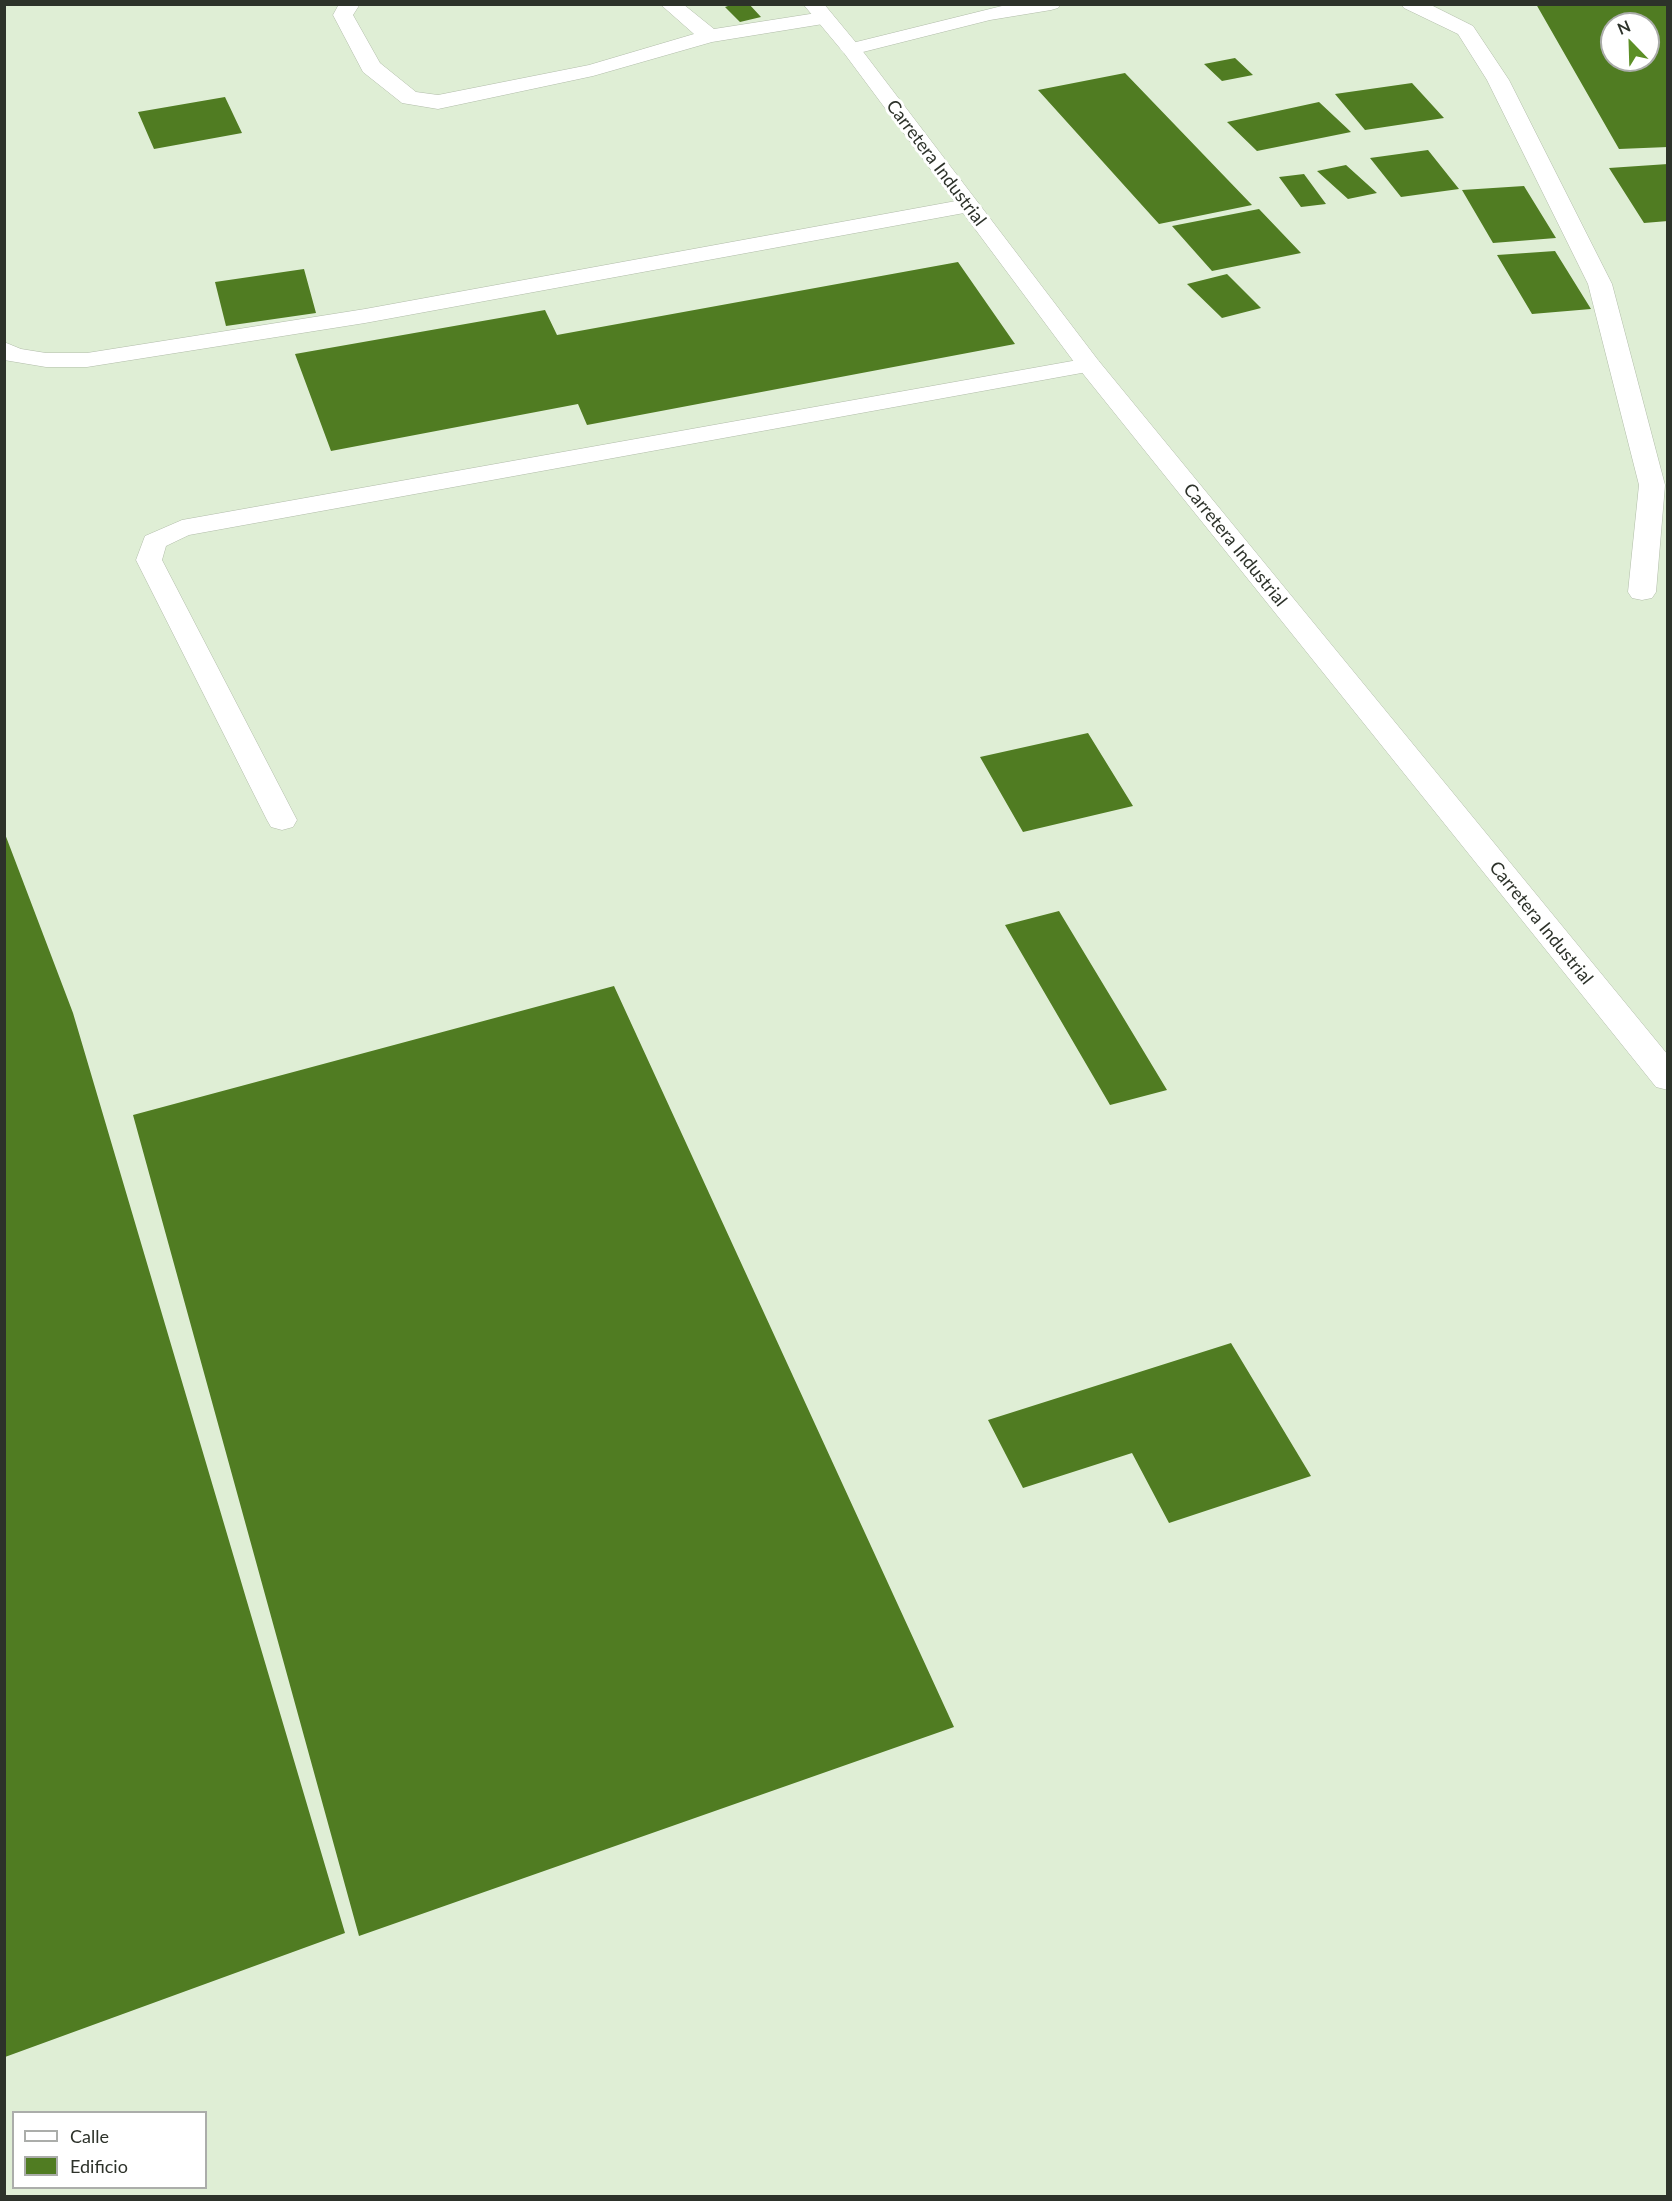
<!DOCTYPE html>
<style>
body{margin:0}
#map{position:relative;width:1672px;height:2201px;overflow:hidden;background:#effae6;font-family:Lato,sans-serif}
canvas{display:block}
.frame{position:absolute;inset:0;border:6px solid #2d322a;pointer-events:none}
.legend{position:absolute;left:12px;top:2111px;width:195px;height:78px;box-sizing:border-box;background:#fff;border:2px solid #abadaa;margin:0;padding:8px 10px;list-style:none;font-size:18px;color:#2d322a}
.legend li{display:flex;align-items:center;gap:12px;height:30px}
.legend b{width:30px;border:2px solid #abadaa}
.north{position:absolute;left:1600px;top:12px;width:60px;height:60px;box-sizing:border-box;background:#fff;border:2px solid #abadaa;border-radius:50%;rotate:337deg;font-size:16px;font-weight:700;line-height:24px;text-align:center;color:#2d322a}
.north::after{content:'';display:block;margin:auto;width:21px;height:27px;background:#5c8f26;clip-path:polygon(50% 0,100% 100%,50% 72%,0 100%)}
</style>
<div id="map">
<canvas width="1672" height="2201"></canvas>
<div class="frame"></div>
<ul class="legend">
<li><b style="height:8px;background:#fff"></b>Calle</li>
<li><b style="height:16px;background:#507c22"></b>Edificio</li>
</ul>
<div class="north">N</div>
</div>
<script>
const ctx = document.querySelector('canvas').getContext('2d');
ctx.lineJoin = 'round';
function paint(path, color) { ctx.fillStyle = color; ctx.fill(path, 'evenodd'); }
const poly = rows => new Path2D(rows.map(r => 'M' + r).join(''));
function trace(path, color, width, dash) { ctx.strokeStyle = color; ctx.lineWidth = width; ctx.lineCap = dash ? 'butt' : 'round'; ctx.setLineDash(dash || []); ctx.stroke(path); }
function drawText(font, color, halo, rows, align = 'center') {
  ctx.font = font + ' Lato,sans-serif'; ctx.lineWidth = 6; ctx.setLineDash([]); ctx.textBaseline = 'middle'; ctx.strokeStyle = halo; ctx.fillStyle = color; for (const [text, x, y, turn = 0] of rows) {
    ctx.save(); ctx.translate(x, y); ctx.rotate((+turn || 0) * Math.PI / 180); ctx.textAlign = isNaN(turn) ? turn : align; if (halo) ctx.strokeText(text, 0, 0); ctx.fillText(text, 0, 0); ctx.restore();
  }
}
const built = poly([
 [5,5,1667,5,1667,2196,5,2196],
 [1612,24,1648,24,1648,60,1612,60],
 [14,2112,206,2112,206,2188,14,2188]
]);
const building = poly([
 [734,4,749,4,761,17,740,22,725,7],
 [1536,4,1668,4,1668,147,1619,149],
 [1612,24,1648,24,1648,60,1612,60],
 [1235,58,1253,75,1222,81,1204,64],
 [1125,73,1252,205,1159,224,1038,90],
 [1412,83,1444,118,1365,130,1335,94],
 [225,97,242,133,154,149,138,112],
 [1319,102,1351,132,1257,151,1227,122],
 [1428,150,1459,189,1401,197,1370,158],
 [1668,164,1668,221,1644,223,1609,168],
 [1346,165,1377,193,1348,199,1317,171],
 [1304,174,1326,204,1301,207,1279,177],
 [1524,186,1556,238,1493,243,1462,190],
 [1259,209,1301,253,1212,271,1172,226],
 [1555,251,1591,309,1532,314,1497,255],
 [958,262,1015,344,587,425,578,404,331,451,295,354,545,310,557,335],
 [304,269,316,313,226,326,215,282],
 [1227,274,1261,308,1222,318,1187,284],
 [1088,733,1133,806,1023,832,980,757],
 [5,834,73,1013,345,1933,5,2057],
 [1059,911,1167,1090,1110,1105,1005,925],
 [614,986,954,1727,359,1936,133,1115],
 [1231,1343,1311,1476,1169,1523,1132,1453,1023,1488,988,1420]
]);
const minor = poly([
 [339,4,360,4,353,15,380,63,416,92,438,95,589,65,694,34,660,4,683,4,714,29,823,12,830,14,833,18,830,22,823,24,712,42,593,76,438,109,402,103,363,72,333,15,339,4],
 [1010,4,1061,4,1058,8,1051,10,990,20,851,55,844,53,840,49,844,45,1010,4],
 [1401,4,1429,4,1473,26,1509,80,1612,284,1665,485,1656,592,1652,598,1642,600,1632,598,1628,592,1639,485,1588,284,1487,80,1458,34,1404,8,1401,4],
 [967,199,975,201,978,206,975,211,365,323,87,367,46,367,4,360,4,342,21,349,46,353,87,353,365,309,967,199],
 [1089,358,1098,360,1101,365,1098,370,189,535,166,546,162,560,297,820,293,827,282,830,271,827,267,820,136,560,145,536,182,520,1089,358]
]);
const major = poly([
 [803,4,824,4,858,45,1098,360,1668,1055,1668,1090,1656,1087,1080,370,844,53,803,4]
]);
const streetNames = [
 ["Carretera Industrial",936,163,53],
 ["Carretera Industrial",1235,545,51],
 ["Carretera Industrial",1541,923,51]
];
paint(built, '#dfeed5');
paint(building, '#507c22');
trace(minor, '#b2bdaa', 1);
trace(major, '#b2bdaa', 1);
paint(minor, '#fff');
paint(major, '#fff');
drawText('18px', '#2d322a', '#fff', streetNames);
</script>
